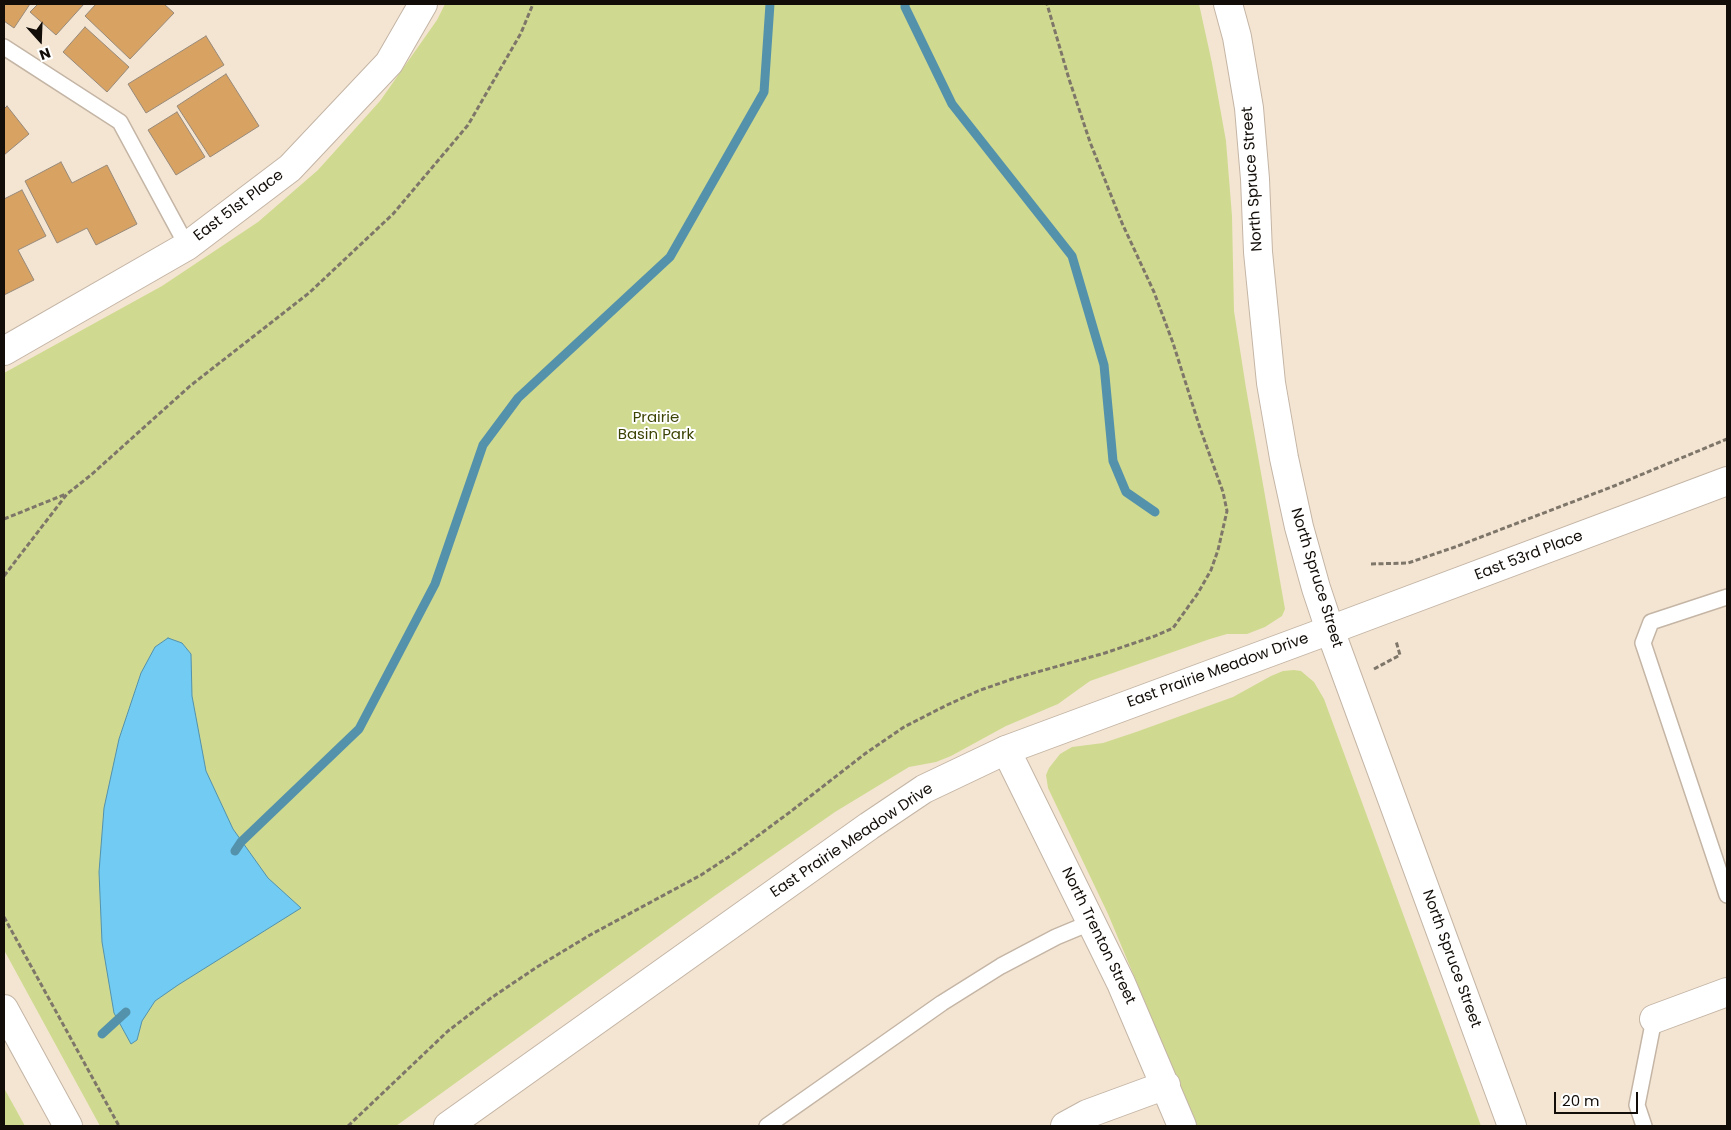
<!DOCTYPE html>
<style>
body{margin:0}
#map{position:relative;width:1731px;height:1130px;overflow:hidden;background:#f4e5d3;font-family:Poppins,sans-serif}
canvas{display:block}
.frame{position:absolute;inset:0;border:5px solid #120d08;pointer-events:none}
.north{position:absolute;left:15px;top:15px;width:50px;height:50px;-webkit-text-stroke:4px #fff;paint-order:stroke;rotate:160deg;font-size:14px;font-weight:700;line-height:20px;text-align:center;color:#120d08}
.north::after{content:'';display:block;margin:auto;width:18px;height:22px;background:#120d08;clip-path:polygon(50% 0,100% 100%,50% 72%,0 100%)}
.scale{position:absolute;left:1554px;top:1092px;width:84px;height:22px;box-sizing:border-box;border:2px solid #120d08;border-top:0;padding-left:6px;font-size:15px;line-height:18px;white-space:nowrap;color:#120d08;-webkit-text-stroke:4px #fff;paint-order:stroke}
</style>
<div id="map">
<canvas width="1731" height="1130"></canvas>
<div class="frame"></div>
<div class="north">N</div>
<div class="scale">20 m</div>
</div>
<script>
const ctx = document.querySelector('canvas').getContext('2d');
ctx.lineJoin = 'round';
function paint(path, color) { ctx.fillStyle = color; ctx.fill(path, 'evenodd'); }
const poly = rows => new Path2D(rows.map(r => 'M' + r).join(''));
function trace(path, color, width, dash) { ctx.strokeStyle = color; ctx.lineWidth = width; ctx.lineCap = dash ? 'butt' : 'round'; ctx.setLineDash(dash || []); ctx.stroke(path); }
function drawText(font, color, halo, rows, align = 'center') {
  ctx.font = font + ' Poppins,sans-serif'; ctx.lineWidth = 4; ctx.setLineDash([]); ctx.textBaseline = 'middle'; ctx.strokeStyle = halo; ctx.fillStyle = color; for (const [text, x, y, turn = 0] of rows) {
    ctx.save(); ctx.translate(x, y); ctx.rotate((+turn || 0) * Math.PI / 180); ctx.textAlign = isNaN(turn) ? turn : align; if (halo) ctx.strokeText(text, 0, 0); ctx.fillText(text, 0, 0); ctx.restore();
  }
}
const green = poly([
 [445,4,1199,4,1212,63,1226,141,1232,216,1234,311,1246,388,1285,609,1282,616,1265,627,1247,634,1227,634,1210,639,1090,681,1058,704,1006,726,951,756,936,762,909,767,835,812,713,897,396,1126,100,1126,4,950,4,373,162,286,258,222,318,170,380,101,437,20],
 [1294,670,1301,671,1314,682,1324,699,1481,1126,1197,1126,1108,914,1048,788,1046,775,1049,768,1060,754,1072,747,1103,743,1136,732,1233,697,1271,676,1283,671],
 [4,1088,25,1126,4,1126]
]);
const water = poly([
 [168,638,182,643,191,654,192,696,206,771,233,829,268,878,301,908,178,985,155,1001,142,1021,137,1040,131,1044,114,1013,102,942,99,872,104,808,119,739,141,673,155,647,168,638]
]);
const stream = poly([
 [905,4,905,7,952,104,1072,256,1104,365,1113,461,1126,492,1155,512],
 [235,851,241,842,359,729,435,584,483,445,518,398,670,257,764,92,770,4],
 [102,1034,126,1012]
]);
const building = poly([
 [4,4,30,4,14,28,4,21,4,4],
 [38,4,84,4,56,35,30,12,38,4],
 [96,4,164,4,174,13,130,59,85,16,96,4],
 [85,27,129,67,107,92,63,52,85,27],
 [206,36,224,65,146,113,128,84,206,36],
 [226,74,259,126,210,157,177,106,226,74],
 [7,106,29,134,4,155,4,109,7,106],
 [177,112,205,157,176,175,148,130,177,112],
 [61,162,72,183,107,165,137,224,96,245,87,228,57,243,25,181,61,162],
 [22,190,46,236,18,250,34,280,4,295,4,199,22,190]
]);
const path = poly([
 [4,519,66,494],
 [1371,564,1408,563,1455,547,1614,486,1727,439],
 [4,576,67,494,91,475,190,386,309,293,393,214,468,125,521,33,533,4],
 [1374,669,1400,655,1396,641],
 [4,917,119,1126],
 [348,1126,448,1031,491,998,537,967,590,935,701,875,736,852,790,812,866,753,904,727,947,705,978,691,1012,679,1105,653,1155,636,1173,628,1198,593,1211,570,1218,550,1227,511,1223,492,1200,428,1173,343,1154,292,1122,223,1090,142,1069,79,1047,4]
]);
const service = poly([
 [4,47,120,122,187,246],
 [1727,597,1651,622,1643,643,1727,895],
 [767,1126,942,1003,1001,966,1056,937,1092,922],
 [1644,1126,1637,1105,1654,1019]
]);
const minor = poly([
 [4,351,187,246,290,168,389,63,423,4],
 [1006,750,1121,983,1182,1126],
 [1654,1019,1727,992],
 [1065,1126,1087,1114,1166,1085]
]);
const tertiary = poly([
 [1228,4,1237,37,1249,108,1255,179,1258,252,1271,383,1284,458,1299,527,1316,588,1330,630,1512,1126],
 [4,1009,68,1126],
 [448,1126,869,826,924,789,1006,750,1330,630,1727,481]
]);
const streetNames = [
 ["North Spruce Street",1253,179,-94],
 ["East 51st Place",239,206,-37],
 ["East 53rd Place",1529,556,-21],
 ["North Spruce Street",1316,578,73],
 ["East Prairie Meadow Drive",1218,671,-20],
 ["East Prairie Meadow Drive",852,841,-34],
 ["North Trenton Street",1098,936,64],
 ["North Spruce Street",1451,959,70]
];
const parkNames = [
 ["Prairie",656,418],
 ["Basin Park",656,435]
];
paint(green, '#cfda90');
paint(water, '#71cbf3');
trace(water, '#5492ac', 1);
trace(stream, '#5492ac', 9);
paint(building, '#d8a262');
trace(building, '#978979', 1);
trace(service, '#c4b5a5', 18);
trace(minor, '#c4b5a5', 30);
trace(tertiary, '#c4b5a5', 30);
trace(path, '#7f766a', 3, [5, 2.5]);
trace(service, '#fff', 15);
trace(minor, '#fff', 28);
trace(tertiary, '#fff', 28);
drawText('15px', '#120d08', '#fff', streetNames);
drawText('15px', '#3d4304', '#fff', parkNames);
</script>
